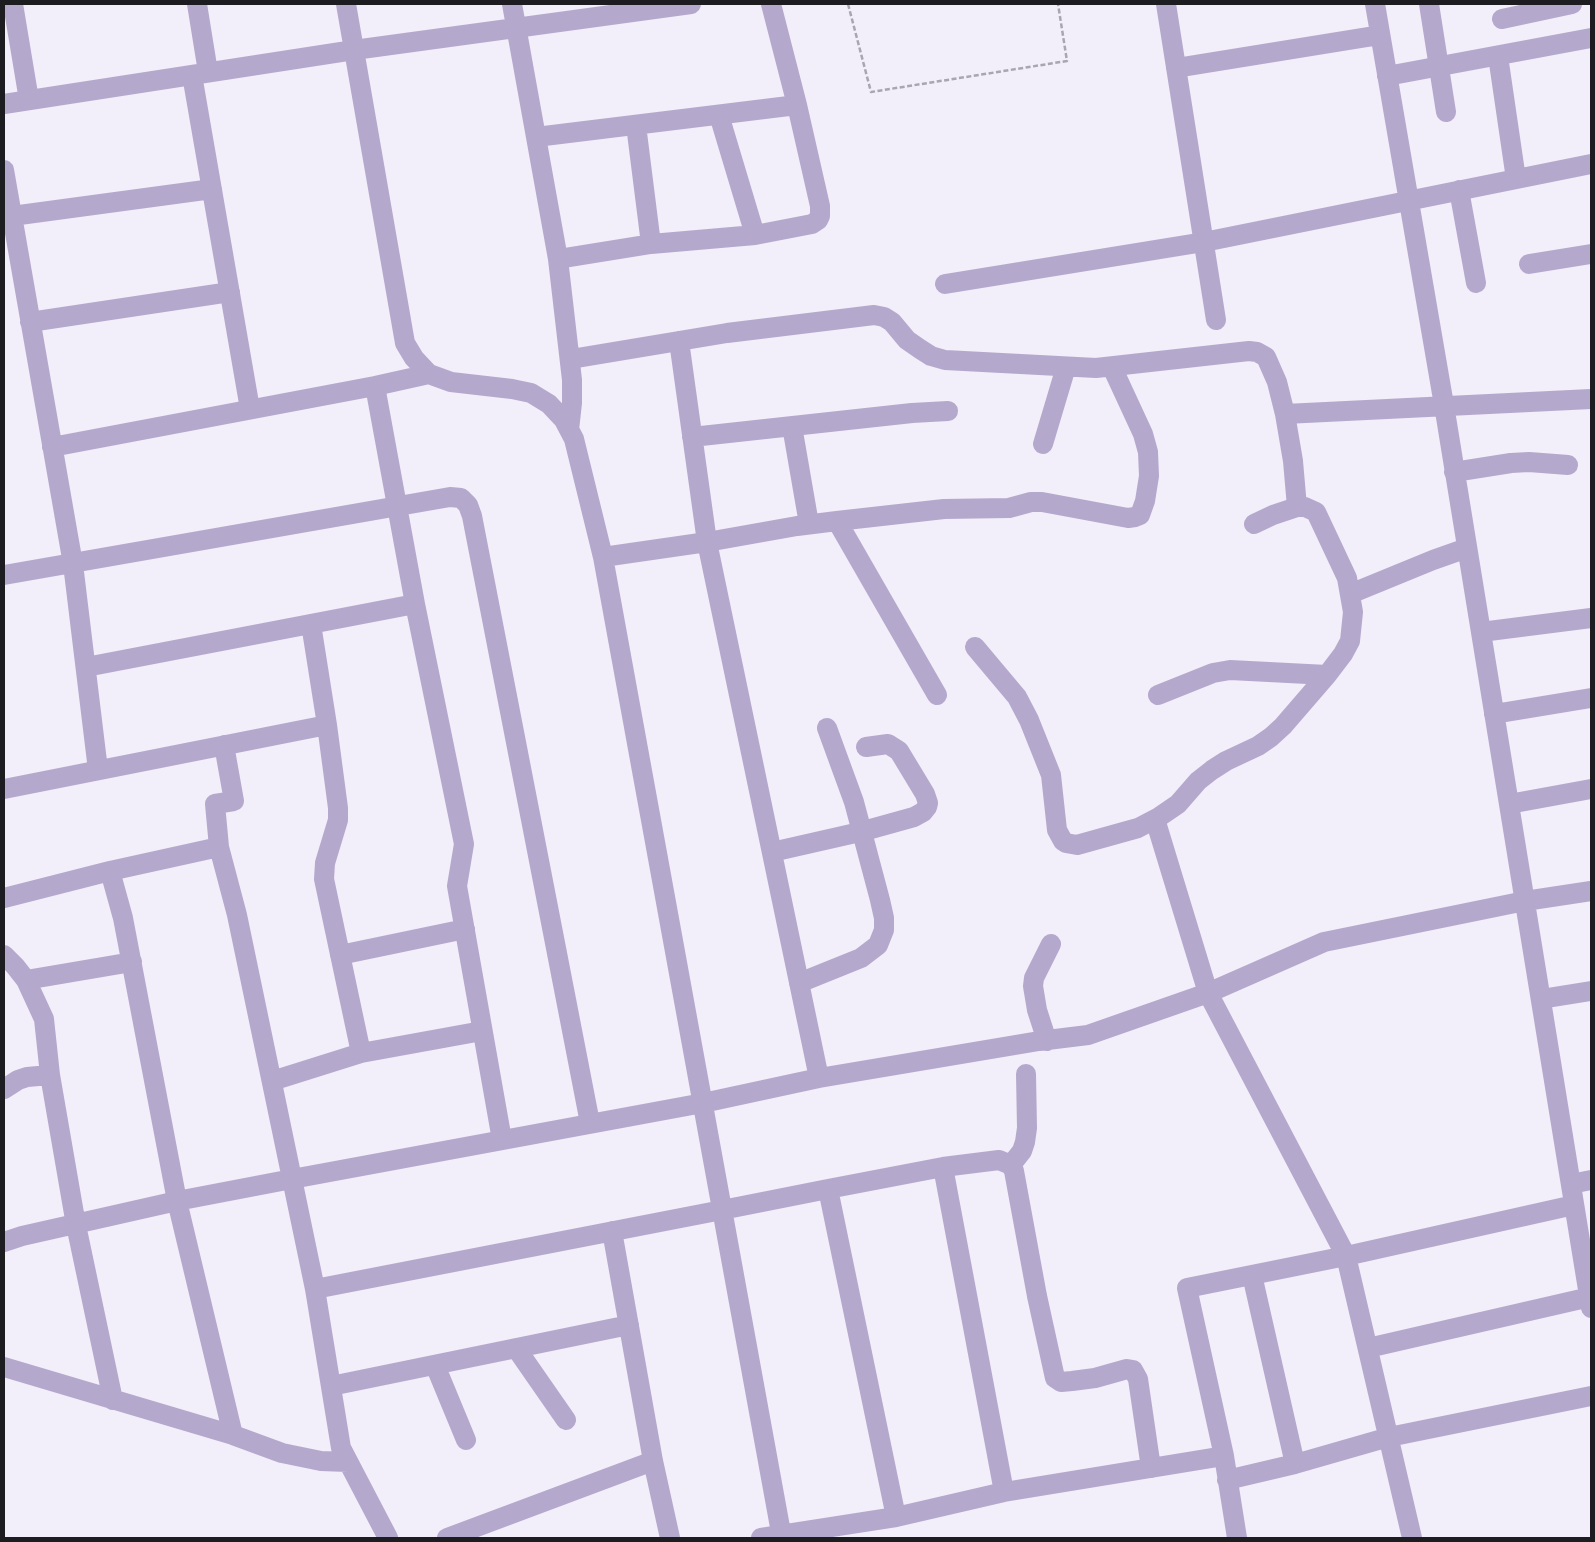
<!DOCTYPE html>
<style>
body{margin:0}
#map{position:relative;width:1595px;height:1542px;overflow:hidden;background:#f2eefa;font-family:"Space Grotesk",sans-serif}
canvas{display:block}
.frame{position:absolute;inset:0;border:5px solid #1d1c20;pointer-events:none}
</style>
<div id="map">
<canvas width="1595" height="1542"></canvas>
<div class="frame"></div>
</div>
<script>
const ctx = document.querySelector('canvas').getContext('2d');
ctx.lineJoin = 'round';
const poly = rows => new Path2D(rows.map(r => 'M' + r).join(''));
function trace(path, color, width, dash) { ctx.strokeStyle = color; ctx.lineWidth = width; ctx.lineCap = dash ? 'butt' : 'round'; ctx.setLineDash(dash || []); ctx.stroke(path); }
const path = poly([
 [848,4,871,92,1067,61,1058,4]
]);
const minor = poly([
 [13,4,29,100],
 [197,4,208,72],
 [346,4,405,343,414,358,429,374,451,382,512,389,531,393,549,404,564,420,574,439,603,557,782,1538],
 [512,4,558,259,651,244,755,235,812,224,818,220,820,216,820,206,797,105],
 [1166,4,1216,320],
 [1375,4,1444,405,1591,1308],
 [1429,4,1446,112],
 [1502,19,1572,4],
 [1498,56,1516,179],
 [1176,68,1380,35],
 [192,75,250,409],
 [1387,76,1591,38],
 [4,104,354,50,691,4],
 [719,115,755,235],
 [636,125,651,244],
 [536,137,797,105,771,4],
 [4,170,73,564,98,770],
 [1459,190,1476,283],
 [12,216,212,189],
 [558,259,572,380,572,403,569,430],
 [1529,264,1591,254],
 [945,284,1204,242,1591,164],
 [30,322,230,292],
 [679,341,707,542,797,526,837,521,944,509,1009,508,1031,502,1042,502,1128,518,1135,517,1140,515,1145,501,1149,476,1148,452,1143,434,1112,367],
 [571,359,727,333,874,315,884,317,892,322,907,340,920,349,931,356,945,360,1096,368,1249,351,1257,352,1266,357,1277,382,1285,414,1293,461,1297,507],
 [375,386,415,604,464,844,457,886,502,1140],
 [1285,414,1591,399],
 [792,426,809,524],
 [692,437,912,413,948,411],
 [1043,444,1066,367],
 [52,447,375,386,429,374],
 [1454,472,1511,463,1529,462,1568,465],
 [837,521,937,695],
 [603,557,707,542,819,1078],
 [4,575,450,497,461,498,468,505,472,516,590,1123],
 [1350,594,1433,560,1467,548],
 [311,624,327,725,338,808,338,820,325,863,324,879,361,1053],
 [1481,632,1591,618],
 [975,647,1017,697,1029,720,1051,775,1057,830,1063,841,1066,843,1077,845,1138,828,1159,817,1178,804,1198,781,1212,770,1226,761,1258,746,1271,737,1283,726,1327,675,1343,654,1350,641,1353,612,1347,578,1316,512,1305,507,1297,507,1273,515,1254,524],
 [86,667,415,604],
 [1158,695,1213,673,1230,670,1327,675],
 [1494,714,1591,698],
 [224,745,234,801,215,804,219,847,237,915,315,1289,341,1448,388,1538],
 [4,789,327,725],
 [1509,804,1591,789],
 [1155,819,1208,993,1346,1256,1412,1538],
 [772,852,860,832,914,817,923,812,927,807,928,803,925,794,899,751,888,744,866,747],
 [110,871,123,918,177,1201,233,1435],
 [4,898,110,871,219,847],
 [4,955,15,966,26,980,44,1019,50,1075,76,1225,113,1400],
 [340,955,465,929],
 [26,980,132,962],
 [799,983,861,958,878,945,884,930,884,918,880,900,854,802,827,728],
 [1541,999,1591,991],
 [1047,1041,1037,1010,1033,986,1034,978,1051,944],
 [272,1081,361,1053,482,1031],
 [4,1089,18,1080,27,1077,50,1075],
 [1011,1165,1022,1151,1025,1142,1027,1128,1026,1074],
 [943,1167,999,1160,1011,1165,1014,1171,1037,1296,1055,1378,1061,1382,1072,1381,1095,1378,1127,1369,1133,1370,1138,1379,1151,1468],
 [1571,1184,1591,1180],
 [612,1231,653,1461,670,1538],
 [4,1242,22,1236,177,1201,292,1179,703,1103,819,1078,1039,1041,1088,1035,1208,993,1324,942,1525,901,1591,891],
 [1252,1275,1295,1464],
 [315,1289,722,1210,828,1189,943,1167,1004,1492,896,1517,828,1189],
 [516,1348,566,1420],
 [1368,1348,1590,1297],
 [435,1365,466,1440],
 [4,1367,233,1435,282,1453,321,1461,348,1462],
 [331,1386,629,1325],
 [1227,1480,1295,1464,1389,1437,1591,1396],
 [1004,1492,1224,1456],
 [447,1538,653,1461],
 [761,1538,896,1517],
 [1237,1538,1224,1456,1187,1288,1346,1256,1574,1205]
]);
trace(path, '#a9a6af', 2.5, [5, 2.5]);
trace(minor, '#b5a8cd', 20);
</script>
